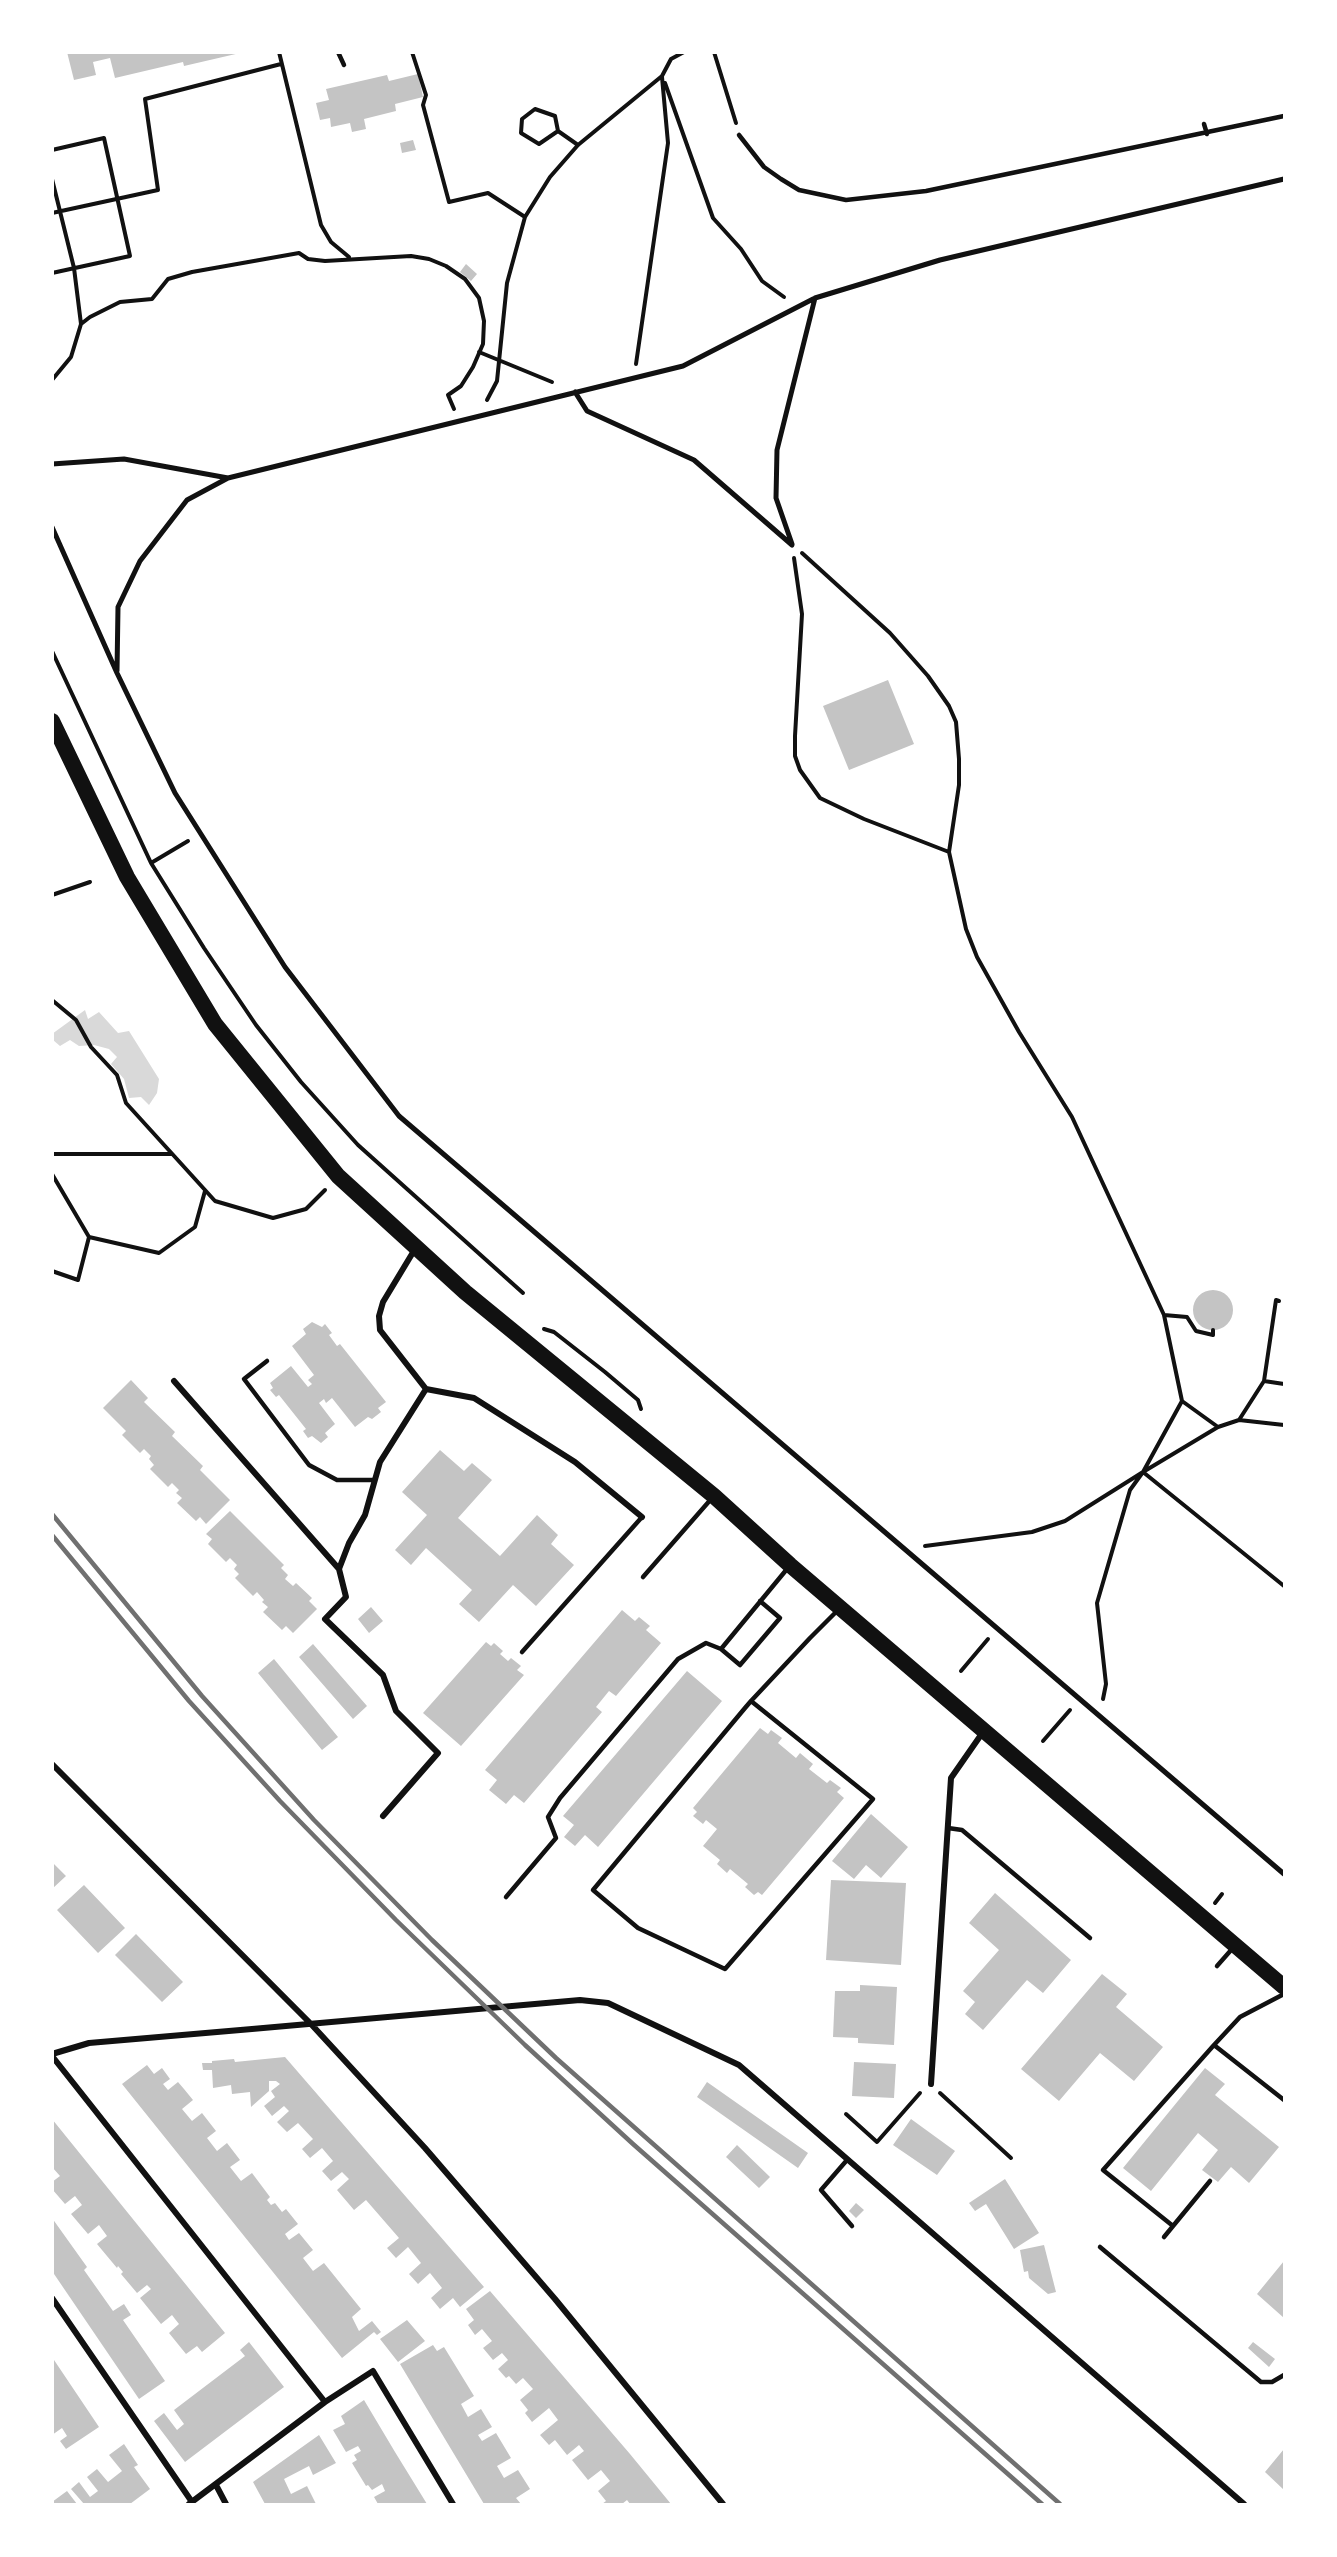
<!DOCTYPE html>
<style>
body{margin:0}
#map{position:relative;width:1337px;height:2557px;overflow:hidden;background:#fff;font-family:Literata,serif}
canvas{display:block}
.frame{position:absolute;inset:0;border:54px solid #fff;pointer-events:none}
</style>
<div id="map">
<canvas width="1337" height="2557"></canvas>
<div class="frame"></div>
</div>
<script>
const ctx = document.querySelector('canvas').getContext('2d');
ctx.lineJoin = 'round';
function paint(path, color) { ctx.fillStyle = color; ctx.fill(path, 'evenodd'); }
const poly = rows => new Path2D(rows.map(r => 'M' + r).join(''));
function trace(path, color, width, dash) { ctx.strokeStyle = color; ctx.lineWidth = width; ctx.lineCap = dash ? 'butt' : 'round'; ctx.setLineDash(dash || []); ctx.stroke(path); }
const water = poly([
 [85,1010,88,1019,99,1012,118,1033,129,1031,159,1079,157,1093,149,1105,141,1097,129,1098,124,1079,111,1064,117,1057,109,1049,94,1045,79,1046,70,1040,60,1046,53,1040,52,1034]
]);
const building = poly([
 [67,52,240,52,240,53,184,66,183,62,115,78,110,58,93,62,96,75,74,80],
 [418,74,423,97,395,104,396,111,364,119,366,129,352,132,350,123,331,127,330,118,320,120,316,103,329,100,326,89,387,75,389,81],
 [413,140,416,150,402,153,400,143],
 [466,264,477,274,471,281,460,272],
 [888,680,914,744,849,770,823,706],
 '1193 1310a20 20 0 1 1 40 0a20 20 0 1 1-40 0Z',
 [312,1322,322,1327,325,1324,332,1333,329,1335,337,1346,340,1344,386,1402,378,1408,381,1412,372,1419,368,1417,355,1427,332,1398,326,1403,324,1399,319,1403,335,1424,325,1433,328,1437,321,1443,312,1436,308,1438,303,1431,306,1429,279,1395,276,1397,270,1390,273,1388,270,1383,291,1366,308,1387,312,1384,308,1380,314,1375,292,1346,306,1334,303,1329],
 [131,1380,148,1398,144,1402,175,1432,172,1436,203,1466,200,1470,230,1500,206,1524,200,1517,196,1521,177,1503,182,1498,176,1493,179,1490,172,1483,168,1487,150,1469,154,1465,149,1459,151,1456,144,1449,140,1453,122,1435,126,1431,103,1408],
 [440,1450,464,1471,472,1463,492,1480,458,1518,500,1556,537,1515,558,1535,551,1544,574,1565,536,1606,513,1585,479,1622,459,1604,472,1590,426,1548,411,1565,395,1550,427,1515,402,1492],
 [230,1511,284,1565,281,1568,288,1575,285,1579,293,1586,296,1583,312,1598,309,1601,317,1609,293,1633,286,1626,282,1630,263,1612,268,1607,262,1602,264,1600,257,1592,253,1596,235,1578,239,1574,234,1569,237,1565,230,1558,226,1562,208,1544,212,1539,206,1534],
 [371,1607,383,1621,369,1633,358,1619],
 [622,1610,635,1621,639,1617,650,1626,646,1630,661,1643,616,1696,609,1691,596,1707,602,1712,524,1803,514,1795,506,1804,489,1790,497,1780,485,1770],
 [486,1642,491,1646,494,1643,503,1651,500,1654,508,1661,511,1658,521,1666,517,1670,524,1675,461,1746,423,1713],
 [313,1644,367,1706,353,1719,299,1657],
 [274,1659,338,1737,322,1750,258,1673],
 [687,1671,722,1701,598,1847,585,1835,575,1846,564,1837,574,1825,563,1816],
 [760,1728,768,1734,771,1730,782,1738,778,1743,796,1758,800,1753,813,1764,809,1769,827,1783,830,1780,841,1788,837,1792,844,1798,762,1895,758,1892,754,1895,745,1887,748,1884,730,1869,727,1873,717,1864,720,1860,703,1846,717,1829,706,1820,703,1824,693,1816,697,1812,693,1808],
 [871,1814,908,1847,881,1878,866,1865,854,1879,832,1861],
 [52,1862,66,1876,52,1889],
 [831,1880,906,1883,901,1965,826,1960],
 [84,1885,125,1928,98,1953,57,1910],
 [995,1893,1071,1960,1043,1993,1027,1980,983,2030,965,2014,975,2002,963,1991,999,1950,969,1923],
 [136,1934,183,1982,162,2002,115,1955],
 [1102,1974,1127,1994,1116,2007,1163,2047,1134,2081,1100,2053,1059,2101,1021,2069],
 [860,1985,897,1987,894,2045,858,2043,858,2038,833,2037,835,1991,860,1991],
 [285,2057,484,2287,460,2307,453,2298,440,2309,431,2298,442,2288,430,2273,418,2284,409,2274,421,2263,408,2247,396,2258,387,2248,399,2238,366,2200,354,2210,337,2190,349,2179,342,2172,331,2181,322,2171,333,2161,322,2148,310,2158,302,2149,313,2139,298,2123,287,2132,277,2122,289,2111,284,2106,272,2116,264,2106,275,2097,271,2091,280,2084,276,2081,269,2081,269,2091,251,2107,250,2092,232,2094,231,2085,213,2088,212,2070,203,2070,202,2063,212,2063,212,2061,234,2059,235,2062],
 [854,2062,896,2064,894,2098,852,2096],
 [147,2065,154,2074,162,2068,170,2079,163,2084,168,2090,178,2082,184,2089,193,2100,182,2109,192,2121,202,2113,216,2131,207,2138,217,2151,227,2143,240,2160,230,2167,241,2181,252,2173,270,2197,267,2200,271,2205,275,2203,282,2212,286,2209,298,2224,285,2234,289,2240,299,2233,313,2250,303,2258,313,2271,324,2263,361,2309,352,2317,359,2331,372,2321,381,2332,377,2335,374,2332,342,2358,122,2084],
 [1205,2068,1225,2084,1215,2095,1279,2147,1249,2183,1231,2167,1218,2182,1202,2170,1218,2150,1198,2133,1151,2191,1123,2168],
 [707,2082,808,2153,798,2168,697,2097],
 [52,2119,225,2333,202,2352,197,2346,186,2354,169,2333,179,2324,175,2319,172,2315,161,2324,140,2298,151,2289,147,2285,137,2293,121,2274,123,2272,118,2266,117,2268,97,2244,107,2236,99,2225,88,2234,71,2214,82,2205,75,2196,65,2204,52,2189,52,2182,60,2176,52,2167],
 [911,2119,955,2151,937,2175,893,2145],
 [737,2145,770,2177,759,2188,726,2157],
 [1005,2179,1039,2233,1014,2249,986,2204,975,2211,969,2203],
 [856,2203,864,2210,856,2218,849,2211],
 [52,2218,87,2267,84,2270,113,2311,124,2304,131,2315,123,2320,165,2381,139,2399,52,2271],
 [1044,2245,1056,2292,1048,2294,1029,2278,1028,2271,1024,2272,1020,2250],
 [1284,2261,1284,2318,1257,2294],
 [490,2291,630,2454,671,2504,630,2504,627,2500,622,2504,602,2504,606,2501,598,2491,610,2481,601,2470,588,2480,572,2460,584,2451,579,2445,567,2455,555,2440,549,2445,540,2435,558,2420,549,2408,532,2422,525,2413,528,2410,520,2400,533,2389,523,2378,516,2384,509,2376,506,2378,498,2369,508,2360,502,2353,493,2360,483,2348,492,2341,482,2329,475,2335,468,2325,474,2320,466,2309],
 [407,2320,425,2341,398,2362,380,2339],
 [249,2342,284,2387,185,2462,154,2421,164,2413,177,2430,184,2424,174,2410,245,2356,240,2350],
 [1253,2342,1275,2359,1269,2367,1248,2348],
 [433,2345,437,2351,444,2347,474,2396,461,2404,468,2417,481,2409,492,2427,478,2435,482,2441,496,2433,511,2458,497,2466,504,2478,518,2470,530,2489,516,2498,521,2504,484,2504,400,2364],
 [52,2357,99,2427,66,2449,60,2441,67,2436,62,2428,52,2435],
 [364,2400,395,2452,427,2504,378,2504,374,2497,385,2491,382,2484,372,2490,368,2485,366,2486,352,2463,357,2460,354,2455,361,2451,358,2446,346,2452,333,2430,345,2424,341,2416],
 [319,2435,336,2463,313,2475,309,2466,284,2479,291,2494,307,2486,316,2504,265,2504,253,2482],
 [124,2444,138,2465,134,2467,150,2489,130,2504,84,2504,71,2489,79,2482,90,2497,98,2491,87,2477,97,2469,108,2482,122,2471,109,2455],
 [1284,2449,1284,2490,1265,2472],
 [67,2491,77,2504,52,2504,52,2502]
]);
const path = poly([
 [279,52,321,225,331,242,349,257],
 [412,52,426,95,423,105,449,202,488,193,525,217],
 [714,52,736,123],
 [665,83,713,218,741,249,762,281,784,297],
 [558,131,539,144,521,133,522,119,535,109,555,116,558,131,578,145],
 [52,150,104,138,130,256,52,273],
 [52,179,74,268,81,324,71,357,52,380],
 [52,213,158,190,145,99,281,64],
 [81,324,90,317,120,302,152,299,168,279,192,272,299,253,308,259,325,261,411,256,429,259,446,266,465,279,479,298,484,321,483,344,473,367,461,386,448,395,454,409],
 [479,352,552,382],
 [636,364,668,143,662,77],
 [487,400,497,381,507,283,525,217,550,177,578,145,662,76,671,59,684,52],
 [802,553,890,633,928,676,949,706,956,722,959,759,959,785,949,852],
 [794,558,802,614,795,736,795,756,800,770,820,798,864,819,949,852,966,929,977,957,1019,1032,1072,1117,1164,1315,1182,1401,1143,1472,1065,1521,1032,1532,925,1546],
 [52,651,151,863,204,948,256,1025,301,1082,358,1145,523,1293],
 [151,863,188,841],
 [52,895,90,882],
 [52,1000,76,1020,91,1047,117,1075,126,1103,215,1201,273,1218,306,1209,325,1190],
 [52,1154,172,1154],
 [52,1174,89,1237,78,1280,52,1271],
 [89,1237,159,1253,195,1227,205,1191],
 [1164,1315,1187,1317,1196,1331,1213,1335,1213,1330],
 [544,1329,554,1332,605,1372,638,1400,641,1409],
 [1264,1381,1284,1384],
 [1182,1401,1218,1427],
 [1239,1420,1264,1381,1276,1300,1279,1301],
 [1143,1472,1284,1586],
 [961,1671,988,1639],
 [1103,1699,1106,1684,1097,1603,1130,1490,1143,1472,1218,1427,1239,1420,1284,1425],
 [1043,1741,1070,1710],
 [1215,1903,1222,1894],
 [940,2093,1011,2158],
 [846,2114,877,2142,920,2093]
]);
const service = poly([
 [338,52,344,65],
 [1204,124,1207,134],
 [739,135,764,167,781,179,799,190,846,200,926,191,1284,116],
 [267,1361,244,1379,309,1465,337,1480,373,1480],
 [643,1577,712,1498],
 [721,1649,740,1665,780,1618,760,1601],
 [522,1652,642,1517],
 [751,1701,873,1799,725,1969,638,1928,593,1890,745,1708,751,1701,810,1638,838,1610],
 [948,1828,962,1830,1090,1938],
 [506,1897,556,1838,548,1817,560,1798,678,1659,706,1643,721,1649,787,1569],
 [1217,1966,1232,1949],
 [1284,1994,1240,2017,1214,2045,1284,2100],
 [847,2160,821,2190,852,2226],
 [1173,2226,1103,2170,1214,2045],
 [1164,2237,1210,2181],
 [1100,2247,1261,2382,1272,2382,1284,2375]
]);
const pedestrian = poly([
 [575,392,587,411,694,460,792,545],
 [52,464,124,459,228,478,683,366,815,298,940,260,1284,179],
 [52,527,117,673,175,793,285,967,399,1116,1284,1874],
 [792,544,776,498,777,450,815,298],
 [117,671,118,607,140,561,187,500,228,478]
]);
const minor = poly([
 [415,1249,383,1302,379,1316,380,1330,426,1389,474,1398,575,1462,642,1517],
 [174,1381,339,1569,346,1597,325,1619,383,1675,396,1711,438,1753,383,1816],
 [339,1569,349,1543,365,1515,380,1462,426,1389],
 [52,1764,311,2024,425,2148,555,2299,723,2504],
 [52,2054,89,2043,252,2029,580,2000,608,2003,739,2065,1244,2504],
 [52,2056,325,2402],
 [931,2084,951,1778,983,1732],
 [52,2298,192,2502],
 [216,2485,226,2504],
 [189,2504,325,2402,373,2371,453,2504]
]);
const trunk = poly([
 [52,721,127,877,215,1024,338,1176,465,1292,714,1496,790,1565,1284,1987]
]);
const rail = poly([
 [52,1514,202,1696,314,1820,432,1940,556,2058,1060,2504],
 [52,1535,189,1701,280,1801,396,1920,525,2045,633,2144,1042,2504]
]);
paint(water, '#d9d9d9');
paint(building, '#c4c4c4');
trace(path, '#111', 4);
trace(service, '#111', 4.5);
trace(pedestrian, '#111', 5);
trace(minor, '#111', 6);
trace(trunk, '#111', 16);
trace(rail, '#707070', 4.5);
</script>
